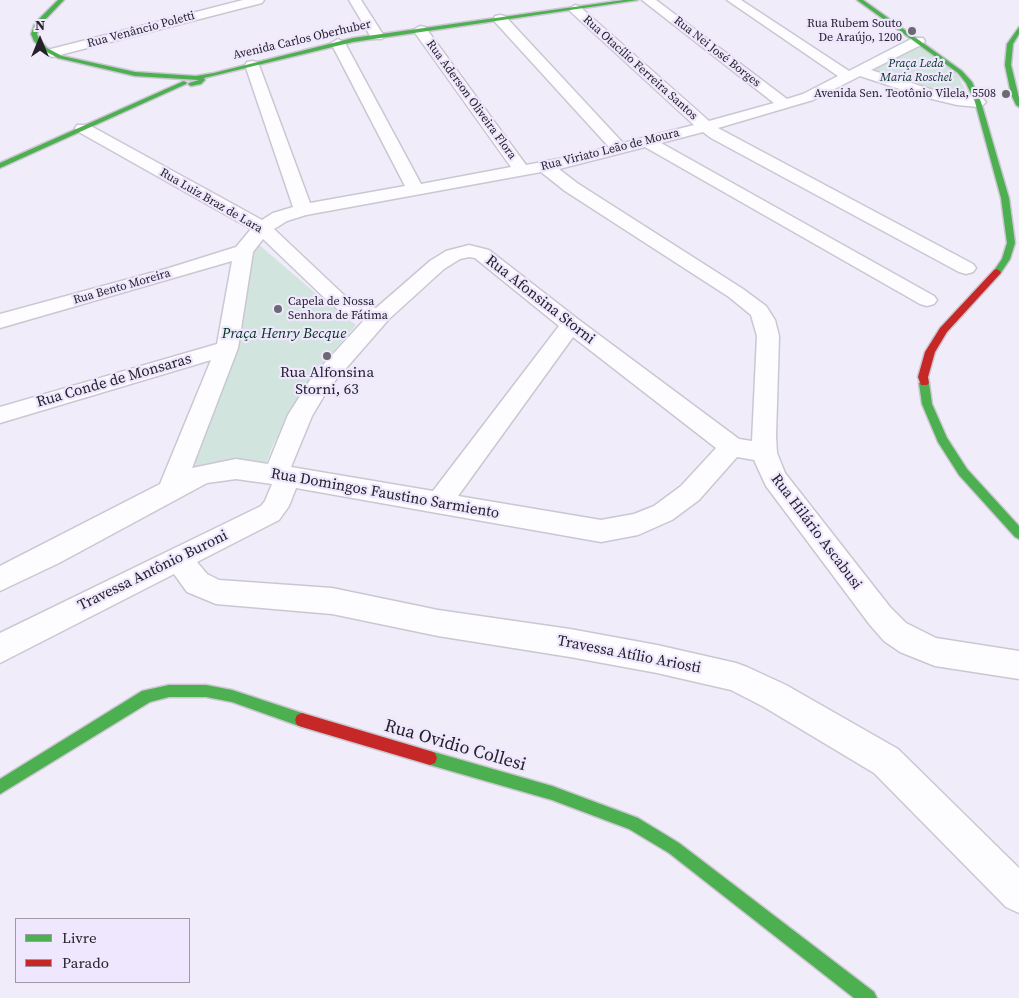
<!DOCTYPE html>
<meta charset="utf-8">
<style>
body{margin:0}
#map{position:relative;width:1019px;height:998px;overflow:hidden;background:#f0ecf9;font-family:"Source Serif 4",serif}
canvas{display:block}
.legend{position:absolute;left:15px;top:918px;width:175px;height:65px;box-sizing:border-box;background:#efe7fe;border:1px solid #9e98a9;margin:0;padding:6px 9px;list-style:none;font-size:15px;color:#25222a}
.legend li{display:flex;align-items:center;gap:10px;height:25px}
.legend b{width:25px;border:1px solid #9e98a9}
.north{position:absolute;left:15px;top:15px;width:50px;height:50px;-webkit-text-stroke:4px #efe7fe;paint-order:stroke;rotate:0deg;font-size:14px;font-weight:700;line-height:20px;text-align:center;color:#25222a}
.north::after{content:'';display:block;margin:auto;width:18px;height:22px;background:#25222a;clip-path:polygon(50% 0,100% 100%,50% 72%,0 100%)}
</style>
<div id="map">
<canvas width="1019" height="998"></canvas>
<ul class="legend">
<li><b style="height:6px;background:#4caf50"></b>Livre</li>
<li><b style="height:6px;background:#c62828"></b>Parado</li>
</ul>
<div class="north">N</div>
</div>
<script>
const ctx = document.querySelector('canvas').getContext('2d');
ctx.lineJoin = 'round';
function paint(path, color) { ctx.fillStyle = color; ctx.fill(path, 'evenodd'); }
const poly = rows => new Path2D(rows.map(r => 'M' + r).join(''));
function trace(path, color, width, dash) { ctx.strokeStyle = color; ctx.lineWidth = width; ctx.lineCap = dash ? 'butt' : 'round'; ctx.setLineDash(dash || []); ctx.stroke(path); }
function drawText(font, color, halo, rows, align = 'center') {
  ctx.font = font + ' "Source Serif 4",serif'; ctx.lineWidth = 4.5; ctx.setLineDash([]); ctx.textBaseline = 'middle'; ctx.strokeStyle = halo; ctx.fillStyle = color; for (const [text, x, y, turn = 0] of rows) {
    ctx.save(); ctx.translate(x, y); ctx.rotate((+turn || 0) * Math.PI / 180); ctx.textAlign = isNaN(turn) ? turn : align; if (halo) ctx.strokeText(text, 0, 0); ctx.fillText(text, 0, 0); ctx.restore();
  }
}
const green = poly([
 [918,44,956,72,974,106,924,98,854,75],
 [257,243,334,309,356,325,310,378,273,445,265,466,185,470,251,252]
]);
const street = poly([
 [243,0,264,0,262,3,52,57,45,53,47,50,243,0],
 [349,0,361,0,384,36,382,39,372,39,349,0],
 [642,0,656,0,787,99,803,94,838,76,727,0,741,0,849,71,913,38,923,38,925,41,923,44,871,70,933,90,978,97,983,99,986,102,983,105,978,107,957,105,924,97,860,76,813,100,718,128,973,264,976,268,973,272,966,274,959,272,711,138,703,132,661,143,934,296,937,300,934,304,927,306,920,304,645,147,559,169,577,183,743,289,766,306,775,320,779,336,776,436,777,453,785,473,890,607,906,623,936,638,1019,651,1019,679,935,666,900,652,884,641,870,625,766,486,754,460,737,457,699,500,672,520,638,535,601,542,296,488,289,506,279,520,197,562,207,574,219,580,332,588,438,610,570,629,657,645,736,663,747,667,786,685,898,749,1019,868,1019,913,1006,907,874,773,764,707,731,690,657,673,570,657,438,636,332,614,216,604,187,592,174,574,0,663,0,633,261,506,265,501,272,484,236,479,207,483,59,563,0,591,0,566,160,484,211,360,0,423,0,407,217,344,232,261,0,328,0,314,169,268,236,247,251,229,77,131,75,128,77,125,89,125,262,220,273,213,293,207,245,65,247,62,252,61,257,62,259,65,310,203,405,186,331,43,338,39,345,43,421,184,511,167,413,30,420,26,425,27,526,165,569,157,609,147,495,22,494,19,495,16,500,15,505,16,623,143,694,125,571,12,569,9,575,5,579,6,709,121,774,103,642,0],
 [541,172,565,191,729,297,751,315,757,336,752,441,739,439,579,320,489,250,469,245,446,251,430,261,376,308,354,301,346,297,274,229,287,221,306,215,541,172],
 [263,239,332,305,340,311,365,319,312,377,288,415,268,464,236,459,192,468,238,348,253,252,263,239],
 [469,257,475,258,559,326,433,491,291,467,312,416,328,389,389,319,444,269,460,259,469,257],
 [573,337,716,448,681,486,654,506,634,514,601,520,458,496,573,337]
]);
const fast = poly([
 [58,0,64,0,40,25,37,34,39,39,47,48,62,56,135,72,196,76,214,73,353,38,624,0,638,0,353,42,204,78,205,80,201,84,191,86,188,84,189,83,199,80,135,76,58,58,43,50,34,41,31,34,35,23,58,0],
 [857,0,863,0,962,71,972,82,981,102,1009,198,1015,243,1010,259,1000,274,994,274,993,272,1002,259,1007,243,1001,198,975,102,966,83,958,73,857,0],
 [1019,27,1019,34,1013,44,1011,65,1019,98,1019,107,1016,105,1011,94,1005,65,1007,44,1019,27],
 [184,81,187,83,186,84,0,168,0,163,184,81],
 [924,380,929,383,932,404,947,438,967,469,1019,526,1019,539,1015,537,959,475,938,442,922,404,919,383,924,380],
 [169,685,206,685,232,690,302,713,307,715,309,720,307,725,302,727,232,702,206,697,169,697,150,702,0,794,0,779,142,691,169,685],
 [430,751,552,786,638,818,679,843,874,992,877,998,854,998,669,853,629,829,552,800,430,765,425,763,423,758,425,753,430,751]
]);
const jam = poly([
 [997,269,1001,272,1000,274,947,332,935,352,928,377,929,383,927,385,921,385,918,377,925,352,940,328,994,270,997,269],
 [302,713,430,751,435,753,437,758,435,763,430,765,302,727,297,725,295,720,297,715,302,713]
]);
const markers = [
 [912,31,5,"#6c6972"],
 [1006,94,5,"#6c6972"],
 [278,309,5,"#6c6972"],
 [327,356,5,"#6c6972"]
];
const farPoinames = [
 ["Rua Rubem Souto",902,24],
 ["De Araújo, 1200",902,38],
 ["Avenida Sen. Teotônio Vilela, 5508",996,94],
 ["Capela de Nossa",288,302,"left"],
 ["Senhora de Fátima",288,316,"left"]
];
const farStreetnames = [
 ["Rua Venâncio Poletti",141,30,-15],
 ["Avenida Carlos Oberhuber",302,40,-13],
 ["Rua Nei José Borges",717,52,38],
 ["Rua Otacílio Ferreira Santos",640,68,42],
 ["Rua Aderson Oliveira Flora",471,100,54],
 ["Rua Viriato Leão de Moura",610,150,-14],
 ["Rua Luiz Braz de Lara",211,201,30],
 ["Rua Bento Moreira",122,287,-16]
];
const farParknames = [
 ["Praça Leda",916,64],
 ["Maria Roschel",916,78]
];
const streetNames = [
 ["Rua Afonsina Storni",540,300,38],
 ["Rua Conde de Monsaras",114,381,-16],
 ["Rua Domingos Faustino Sarmiento",385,494,10],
 ["Rua Hilário Ascabusi",816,532,53],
 ["Travessa Antônio Buroni",153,571,-26],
 ["Travessa Atílio Ariosti",629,655,11]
];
const parkNames = [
 ["Praça Henry Becque",284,334]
];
const poiNames = [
 ["Rua Alfonsina",327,373],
 ["Storni, 63",327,390]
];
const nearStreetnames = [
 ["Rua Ovidio Collesi",455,746,16]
];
paint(green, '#d2e4de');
trace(street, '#cbc7d2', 3);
trace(fast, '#cbc7d2', 3);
trace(jam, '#cbc7d2', 3);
paint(street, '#fdfcfe');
paint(fast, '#4caf50');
paint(jam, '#c62828');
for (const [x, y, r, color] of markers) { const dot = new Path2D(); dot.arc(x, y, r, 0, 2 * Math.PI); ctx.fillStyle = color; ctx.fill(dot); trace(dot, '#efe7fe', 2); }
drawText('12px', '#25222a', '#efe7fe', farPoinames, 'right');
drawText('12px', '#25222a', '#efe7fe', farStreetnames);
drawText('italic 12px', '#00331d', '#efe7fe', farParknames);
drawText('15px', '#25222a', '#efe7fe', streetNames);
drawText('italic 15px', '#00331d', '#efe7fe', parkNames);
drawText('15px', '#25222a', '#efe7fe', poiNames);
drawText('18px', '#25222a', '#efe7fe', nearStreetnames);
</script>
